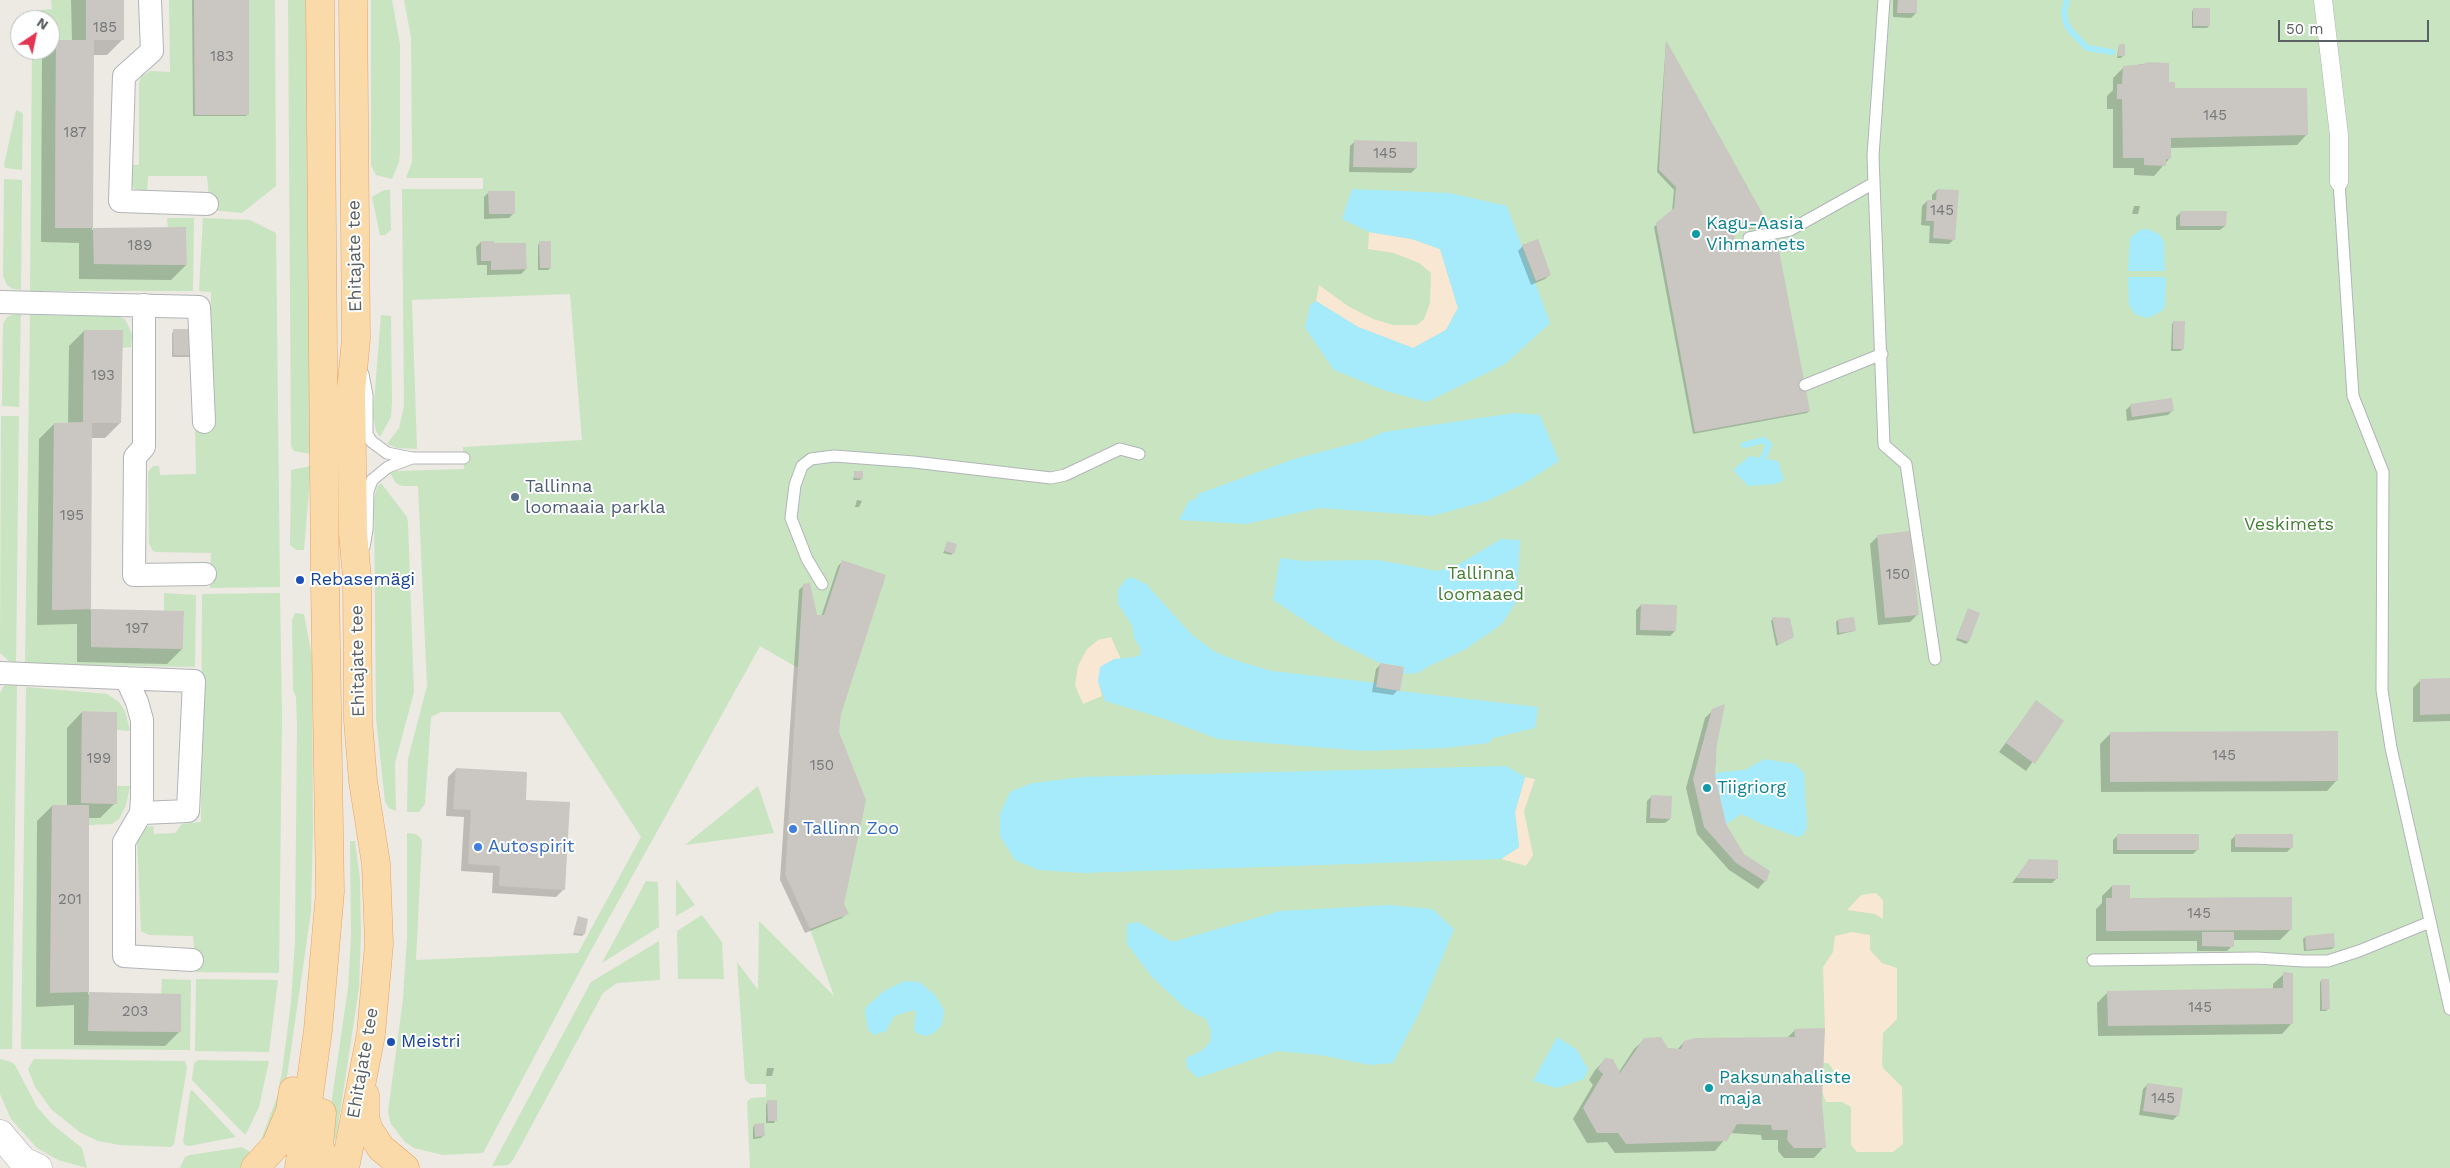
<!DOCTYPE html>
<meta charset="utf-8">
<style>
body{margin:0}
#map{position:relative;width:2450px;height:1168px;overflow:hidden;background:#ede9e3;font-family:"Work Sans",sans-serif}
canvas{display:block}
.north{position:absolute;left:10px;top:10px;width:50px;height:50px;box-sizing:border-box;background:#fff;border:1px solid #bdc0c1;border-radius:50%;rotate:34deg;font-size:14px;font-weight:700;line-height:20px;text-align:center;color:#5b6163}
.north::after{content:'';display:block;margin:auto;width:18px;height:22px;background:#e13552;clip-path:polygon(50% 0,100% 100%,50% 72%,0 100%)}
.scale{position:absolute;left:2278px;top:20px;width:151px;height:22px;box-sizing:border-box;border:2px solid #5b6163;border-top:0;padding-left:6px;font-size:15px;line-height:18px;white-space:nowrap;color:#5b6163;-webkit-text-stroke:4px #fff;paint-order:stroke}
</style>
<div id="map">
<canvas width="2450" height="1168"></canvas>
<div class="north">N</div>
<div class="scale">50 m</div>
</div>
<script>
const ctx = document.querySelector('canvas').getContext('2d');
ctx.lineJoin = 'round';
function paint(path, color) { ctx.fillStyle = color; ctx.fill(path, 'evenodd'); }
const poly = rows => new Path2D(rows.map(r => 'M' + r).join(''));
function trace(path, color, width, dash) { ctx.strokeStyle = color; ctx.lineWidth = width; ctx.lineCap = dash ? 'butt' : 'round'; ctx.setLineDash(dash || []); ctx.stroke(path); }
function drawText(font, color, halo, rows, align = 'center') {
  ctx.font = font + ' "Work Sans",sans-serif'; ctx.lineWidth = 4; ctx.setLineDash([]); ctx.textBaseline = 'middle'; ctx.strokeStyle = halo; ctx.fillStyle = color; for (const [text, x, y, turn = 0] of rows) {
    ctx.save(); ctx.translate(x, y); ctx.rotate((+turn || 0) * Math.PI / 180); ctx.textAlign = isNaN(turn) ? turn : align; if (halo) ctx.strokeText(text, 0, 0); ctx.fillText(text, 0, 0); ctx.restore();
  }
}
const green = poly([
 [51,0,86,0,86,40,56,40,55,227,93,228,94,264,187,265,186,228,168,228,167,218,194,218,193,291,30,291,32,50,50,50,50,20,31,20,31,11,52,9],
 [169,0,194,0,195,115,249,114,249,0,275,0,276,186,242,213,210,210,207,176,148,176,147,193,135,189,129,183,126,165,139,165,139,83,141,77,150,71,170,72],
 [288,0,307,0,310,454,294,451,291,446],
 [371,0,392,0,400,44,400,152,399,162,392,179,376,175,371,165],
 [404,0,2450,0,2450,1168,750,1168,747,1102,751,1098,766,1097,766,1084,750,1084,745,1080,737,962,758,990,759,921,834,996,810,929,785,875,798,668,760,646,589,954,483,1153,443,1155,414,1148,405,1142,391,1124,388,1112,403,999,407,938,407,833,416,834,422,840,416,960,578,953,641,837,560,712,441,712,431,717,425,804,419,812,407,812,408,759,427,686,418,486,402,486,396,483,390,473,397,471,464,469,463,447,582,440,570,294,412,300,417,449,397,448,387,444,399,428,404,406,402,189,483,189,483,178,406,178,412,162,411,37],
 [489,191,515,191,515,214,489,214],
 [481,241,494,241,494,243,526,243,527,269,491,270,491,261,481,261],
 [16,110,23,113,22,170,5,168,4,165],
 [4,179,22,180,21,290,13,289,7,285,3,276],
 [384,190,390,190,391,230,385,235,380,235,372,197],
 [203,218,250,220,276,233,280,587,210,588,211,553,156,552,153,551,149,544,148,472,153,466,159,466,160,475,196,474,195,424,211,424,211,292,199,291],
 [21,311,19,407,2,406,3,324,7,317],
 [30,315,117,316,125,319,132,334,131,347,122,348,122,330,84,330,83,422,54,423,52,610,91,609,92,647,183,649,184,611,164,611,164,593,196,595,195,667,25,664],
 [381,315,391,316,392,402,391,417,380,437,376,431,373,415],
 [1,416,19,416,16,663,9,661,0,653],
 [311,466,304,550,296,550,290,545,291,470],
 [381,483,407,517,408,523,414,692,395,763,396,811,389,808,385,802,376,718,374,500,377,487],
 [280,593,282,717,279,973,196,972,193,936,149,935,141,931,137,840,145,827,153,826,154,834,175,833,182,824,201,822,202,594],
 [295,613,304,614,312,657,313,826,311,912,284,1097,264,1144,262,1137,277,1097,282,1072,291,1002,295,940,297,725,296,697,293,690,292,620],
 [17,682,12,1049,0,1049,0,693,4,686],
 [26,687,107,694,119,702,125,711,130,731,117,730,117,712,82,711,81,803,117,804,117,786,130,786,126,805,119,819,112,824,89,825,89,805,52,805,50,992,89,992,89,1031,181,1032,181,995,161,994,162,979,191,980,190,1050,21,1049],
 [758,786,774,833,685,845],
 [350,841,355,841,360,880,361,933,359,988,336,1139,329,1143,328,1126,348,988,351,936],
 [676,879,695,905,676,916],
 [646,881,658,882,659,927,602,963],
 [702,915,722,942,724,979,678,979,677,931],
 [659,941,660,980,617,983,603,993,513,1160,508,1165,492,1166,591,982],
 [196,979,278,980,269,1052,195,1051],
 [0,1059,11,1062,15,1065,37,1107,52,1124,82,1148,87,1168,58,1160,37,1148,11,1119,0,1094],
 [34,1059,185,1061,187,1068,174,1144,171,1147,120,1145,98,1141,81,1133,52,1110,35,1087,28,1069],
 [198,1060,269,1061,259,1107,246,1134,244,1134,192,1080,194,1063],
 [192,1090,236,1137,189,1146,185,1145,183,1142,190,1092],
 [242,1147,255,1155,240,1168,180,1168,185,1157,190,1155]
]);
const sand = poly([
 [1369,232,1412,239,1440,249,1458,308,1446,330,1413,348,1358,327,1316,301,1319,285,1348,306,1373,319,1393,325,1417,325,1424,319,1430,303,1431,273,1419,263,1394,253,1368,249],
 [1111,637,1121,659,1114,659,1098,681,1102,696,1083,704,1075,685,1078,666,1087,649,1098,640],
 [1525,777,1535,779,1524,811,1533,855,1526,866,1501,859,1519,847,1515,812],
 [1876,893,1883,900,1883,919,1875,914,1847,910,1861,895],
 [1852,932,1870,935,1870,950,1882,963,1897,968,1897,1019,1883,1033,1882,1065,1884,1069,1902,1087,1903,1144,1893,1152,1857,1152,1851,1145,1851,1107,1842,1102,1826,1102,1819,1083,1830,1083,1835,1072,1828,1063,1820,1063,1825,1028,1823,967,1833,952,1835,936]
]);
const water = poly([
 [1352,189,1449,193,1507,206,1550,323,1505,364,1427,402,1386,391,1334,370,1305,328,1310,305,1316,301,1358,327,1413,348,1446,330,1458,308,1440,249,1412,239,1369,232,1342,219],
 [2147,229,2159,234,2164,242,2165,271,2128,271,2130,238,2140,230],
 [2128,277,2166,277,2165,306,2162,311,2148,318,2136,315,2129,305],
 [1515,413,1540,415,1559,461,1523,484,1487,501,1432,516,1320,508,1246,524,1179,520,1189,501,1197,498,1198,494,1294,459,1363,441,1384,432],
 [1750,456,1778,461,1784,480,1776,484,1748,486,1733,470],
 [1501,539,1520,540,1517,590,1521,594,1502,624,1466,649,1429,666,1418,673,1402,674,1404,667,1380,663,1337,642,1273,600,1280,558,1303,561,1378,560,1437,571,1456,566],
 [1131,577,1146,584,1192,635,1215,652,1241,662,1272,671,1377,683,1377,687,1400,691,1538,707,1535,728,1493,738,1489,743,1445,748,1364,751,1218,739,1159,717,1105,701,1098,681,1100,667,1114,659,1136,657,1140,655,1141,649,1134,638,1132,625,1118,604,1118,590,1124,581],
 [1764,759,1795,764,1804,773,1807,828,1803,835,1798,837,1764,825,1742,814,1726,824,1715,775,1721,772,1745,770],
 [1506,766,1525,777,1515,812,1519,847,1501,859,1083,873,1039,870,1015,860,1000,836,1000,814,1010,792,1032,783,1083,777],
 [1389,905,1432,909,1454,929,1421,1009,1393,1063,1370,1065,1320,1055,1277,1051,1198,1078,1187,1068,1186,1058,1201,1051,1210,1042,1211,1031,1206,1019,1186,1009,1152,977,1127,944,1127,924,1138,922,1172,942,1280,911],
 [905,981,919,982,935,995,944,1010,942,1025,934,1033,926,1036,918,1034,914,1030,916,1012,913,1010,894,1016,886,1031,874,1035,868,1030,865,1012,867,1006,884,991],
 [1557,1037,1577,1050,1588,1069,1584,1079,1557,1088,1533,1081]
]);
const shadow = poly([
 [71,0,122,0,122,40,107,55,93,55,92,230,185,229,186,265,171,280,79,279,79,243,41,242,42,56,57,41,72,41],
 [192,0,247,0,248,114,246,116,193,116],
 [1893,0,1916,0,1916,13,1911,18,1893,17],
 [2194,9,2209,26,2207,28,2192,28,2192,11],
 [1666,42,1769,227,1732,231,1735,250,1809,411,1807,413,1693,434,1654,227,1672,211,1674,190,1657,172],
 [2119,45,2123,56,2121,58,2117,58],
 [2149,63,2174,90,2307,134,2297,145,2169,148,2169,159,2154,176,2134,175,2134,168,2113,168,2113,109,2107,109,2107,96,2113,90,2113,78,2124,67],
 [1355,141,1416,168,1411,173,1349,172,1350,146],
 [1937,190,1954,239,1949,244,1929,243,1930,226,1921,225,1922,206,1927,201,1932,201,1932,195],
 [489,192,514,213,509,218,484,219,484,197],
 [2134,206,2140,206,2138,214,2132,214],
 [2181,212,2225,226,2220,230,2176,230,2176,217],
 [481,242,493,245,526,269,521,274,487,275,487,265,477,265,476,247],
 [540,243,550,268,548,270,538,270,538,245],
 [1523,246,1550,274,1545,279,1531,285,1518,251],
 [2174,322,2183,349,2180,351,2171,351,2172,324],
 [84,331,120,423,105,438,91,438,90,610,183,612,182,649,167,664,77,662,77,624,37,625,39,439,54,424,68,424,69,346],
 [174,331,192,355,190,357,172,357,172,333],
 [2131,405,2173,410,2168,415,2127,421,2126,410],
 [855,472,862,478,860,480,853,480],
 [857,500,862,501,859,507,855,507],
 [1878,536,1918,614,1910,622,1878,625,1870,544],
 [948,543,953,553,951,555,943,553],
 [843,561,838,732,843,905,847,913,842,918,805,933,780,880,799,590,804,585,816,616,821,617,838,566],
 [1641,605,1675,631,1670,636,1636,635,1636,610],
 [1968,609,1968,642,1966,644,1956,640],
 [1773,619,1793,637,1776,646,1771,621],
 [1838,620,1854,631,1837,635,1836,622],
 [1381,664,1398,690,1393,695,1372,692,1376,669],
 [2421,680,2450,680,2450,721,2413,722,2413,688],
 [2036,702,2062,721,2026,771,1999,752],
 [1713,710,1716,744,1714,775,1725,825,1743,855,1765,881,1758,889,1729,870,1697,834,1686,788,1705,718],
 [82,712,115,803,100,818,88,818,88,995,89,994,180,1031,165,1046,74,1045,74,1005,36,1007,37,821,52,806,67,806,67,728],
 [2111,733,2337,780,2327,791,2101,792,2100,744],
 [456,769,524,801,564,889,556,897,492,893,493,873,461,871,464,817,446,816,448,777],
 [1652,796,1670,819,1665,823,1646,823,1647,801],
 [2118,835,2198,849,2193,854,2113,854,2113,840],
 [2236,835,2292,847,2287,852,2231,852,2231,840],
 [2025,866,2057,878,2052,883,2012,883],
 [2112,886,2129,899,2290,930,2280,940,2232,940,2232,946,2227,951,2197,951,2197,941,2096,941,2096,909,2102,903,2102,896],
 [578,917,584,934,582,936,573,935],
 [2305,937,2334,947,2332,949,2304,951,2303,939],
 [2284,974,2292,1023,2282,1034,2098,1036,2097,1003,2108,992,2273,989,2273,984],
 [2322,980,2328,1009,2326,1011,2320,1011,2320,982],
 [1795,1030,1821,1102,1824,1147,1814,1158,1784,1158,1778,1151,1778,1140,1762,1140,1761,1135,1730,1133,1715,1151,1615,1153,1607,1142,1587,1143,1573,1119,1593,1085,1589,1080,1595,1070,1606,1059,1619,1072,1634,1049,1645,1039,1667,1049,1677,1050,1684,1042,1787,1038],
 [767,1068,774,1068,772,1076,766,1076],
 [2148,1084,2178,1115,2173,1120,2139,1115,2143,1089],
 [768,1102,776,1120,774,1123,766,1123,766,1104],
 [755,1125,763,1136,761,1138,753,1139,753,1127]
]);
const stream = poly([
 [2067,0,2064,12,2066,23,2070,30,2087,48,2112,52],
 [1744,445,1764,440,1769,445,1763,458]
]);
const building = poly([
 [86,0,124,0,124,40,94,40,93,228,55,228,56,40,86,40],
 [194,0,249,0,249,115,195,115],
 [1898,0,1917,0,1917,13,1897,13],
 [2193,8,2210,8,2210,26,2193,26],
 [1666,40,1770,227,1733,229,1736,248,1777,240,1810,411,1695,432,1656,223,1674,208,1676,187,1659,170],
 [2119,44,2125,44,2125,56,2118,56],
 [2146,62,2169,63,2169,82,2175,82,2175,88,2307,88,2308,135,2171,138,2171,159,2166,159,2166,166,2144,165,2144,158,2123,158,2122,99,2117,99,2117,84,2122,84,2123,66,2146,64],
 [1354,140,1417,142,1417,168,1353,167],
 [1937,189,1959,190,1955,240,1933,238,1934,221,1926,221,1927,200,1936,200],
 [488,191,515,191,515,214,489,214],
 [2180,211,2227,211,2226,226,2180,226],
 [186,227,187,265,94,264,93,228],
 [1538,239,1551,275,1536,281,1522,245],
 [481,241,494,241,494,243,526,243,527,269,491,270,491,261,481,261],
 [539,241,551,241,551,268,540,268],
 [2173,321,2185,321,2184,349,2173,349],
 [173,329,193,329,193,355,174,355],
 [84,330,123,330,121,423,92,423,91,609,52,610,54,423,83,422],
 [2172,398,2174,411,2132,417,2130,404],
 [854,471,863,471,863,479,854,478],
 [1910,531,1919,615,1885,618,1877,535],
 [947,541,957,544,954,554,944,551],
 [842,560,886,575,841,714,839,732,866,800,844,904,849,914,810,929,785,875,803,584,810,583,817,615,824,615],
 [1641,604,1677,605,1676,631,1640,630],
 [1968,608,1980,613,1969,642,1957,638],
 [91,609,184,611,183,649,91,647],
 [1772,617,1790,618,1794,637,1778,645],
 [1854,617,1856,631,1839,633,1838,619],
 [1380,663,1404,667,1400,691,1376,687],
 [2450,678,2450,714,2420,715,2420,679],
 [2036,700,2064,721,2035,764,2006,743],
 [1725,704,1717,744,1715,775,1726,824,1744,854,1770,871,1766,882,1736,863,1704,827,1693,779,1712,709],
 [82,711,117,712,117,804,81,803],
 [2338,731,2338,781,2110,782,2110,732],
 [456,768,527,772,526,800,570,802,565,890,499,886,500,866,468,864,471,810,453,809],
 [1651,795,1672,796,1671,819,1650,818],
 [52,805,89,805,89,992,50,993],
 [2117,834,2199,834,2199,850,2117,850],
 [2235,834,2293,834,2293,848,2235,847],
 [2029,859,2058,860,2058,879,2016,878],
 [2112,885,2130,885,2130,898,2292,897,2292,930,2106,931,2106,898,2112,898],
 [578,916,588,919,585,934,574,933],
 [2202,932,2234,932,2234,947,2202,946],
 [2334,933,2335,947,2306,950,2305,936],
 [2283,972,2293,973,2293,1024,2108,1026,2107,991,2283,988],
 [2321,979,2329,979,2330,1009,2322,1010],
 [89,992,181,994,181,1032,88,1031],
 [1825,1028,1822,1102,1826,1148,1794,1148,1787,1140,1788,1130,1772,1130,1771,1125,1737,1124,1727,1141,1626,1144,1618,1133,1597,1133,1583,1108,1603,1074,1598,1069,1605,1058,1613,1059,1620,1073,1644,1038,1661,1037,1668,1048,1681,1049,1684,1041,1695,1038,1795,1037,1794,1029],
 [2147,1083,2183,1088,2179,1116,2143,1111],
 [767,1100,777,1100,777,1121,768,1121],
 [764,1123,765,1136,755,1137,754,1124]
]);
const service = poly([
 [1884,0,1873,156,1884,445,1906,464,1935,659],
 [2339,182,2353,396,2383,472,2382,690,2391,748,2450,1009],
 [1749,238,1790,230,1874,183],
 [363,374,367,395,367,434,371,441,387,453,412,458,464,458],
 [1805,385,1882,354],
 [364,547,367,530,368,491,372,480,388,467,412,458],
 [822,584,807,559,791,518,795,485,802,466,811,459,834,456,914,462,1051,478,1065,475,1120,449,1139,454],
 [2093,960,2257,958,2304,961,2328,961,2359,951,2430,922]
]);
const pedestrian = poly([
 [2323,0,2339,135,2339,182]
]);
const minor = poly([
 [150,0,152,51,124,76,120,201,207,204],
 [0,302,199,307,204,422],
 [144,305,144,447,135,457,134,575,205,574],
 [0,673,194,681,188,811,141,813],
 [126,678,137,702,142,720,142,797,141,813,124,842,124,956,192,960]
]);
const secondary = poly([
 [0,1134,23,1161,38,1168]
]);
const primary = poly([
 [365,1095,365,1118,369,1130,381,1148,405,1168],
 [322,1113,319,1145,328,1168],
 [255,1168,276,1145,290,1111,293,1091],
 [299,1168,318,1030,330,892,325,583,320,0],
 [345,1168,371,1034,379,944,376,864,363,781,358,720,357,578,353,533,351,391,356,339,353,0]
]);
const markers = [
 [1696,234,5,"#0f9aa8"],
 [515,497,5,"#5c6f8a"],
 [300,580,5,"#1a4fb4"],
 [1707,788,5,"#0f9aa8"],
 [793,829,5,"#3f7fe0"],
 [478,847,5,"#3f7fe0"],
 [391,1042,5,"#1a4fb4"],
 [1709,1088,5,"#0f9aa8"]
];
const numberNames = [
 ["185",105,28],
 ["183",222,57],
 ["145",2215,116],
 ["187",75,133],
 ["145",1385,154],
 ["145",1942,211],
 ["189",140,246],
 ["193",103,376],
 ["195",72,516],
 ["150",1898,575],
 ["197",137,629],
 ["145",2224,756],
 ["199",99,759],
 ["150",822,766],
 ["201",70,900],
 ["145",2199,914],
 ["145",2200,1008],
 ["203",135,1012],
 ["145",2163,1099]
];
const cultureNames = [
 ["Kagu-Aasia",1706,224],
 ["Vihmamets",1706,245],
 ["Tiigriorg",1717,788],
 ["Paksunahaliste",1719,1078],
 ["maja",1719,1099]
];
const streetNames = [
 ["Ehitajate tee",355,256,-91],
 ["Ehitajate tee",358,661,-91],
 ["Ehitajate tee",363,1063,-80]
];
const serviceNames = [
 ["Tallinna",525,487],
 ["loomaaia parkla",525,508]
];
const parkNames = [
 ["Veskimets",2289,525],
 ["Tallinna",1481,574],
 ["loomaaed",1481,595]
];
const transitNames = [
 ["Rebasemägi",310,580],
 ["Meistri",401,1042]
];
const shopNames = [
 ["Tallinn Zoo",803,829],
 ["Autospirit",488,847]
];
paint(green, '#c9e4c1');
paint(sand, '#f8e7d3');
paint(water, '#a5ebfb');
paint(shadow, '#0003');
trace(stream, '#a5ebfb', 6);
paint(building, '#cac6c2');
trace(service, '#b1b5b8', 13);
trace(pedestrian, '#b1b5b8', 19);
trace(minor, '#b1b5b8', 24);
trace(secondary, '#b0b5b8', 29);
trace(primary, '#eba15f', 29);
trace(service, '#fff', 11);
trace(pedestrian, '#fff', 18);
trace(minor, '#fff', 22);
trace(secondary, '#fff', 28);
trace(primary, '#fbdaaa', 28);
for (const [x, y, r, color] of markers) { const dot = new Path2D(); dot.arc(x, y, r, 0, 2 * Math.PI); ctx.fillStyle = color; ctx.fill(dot); trace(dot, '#fff', 2); }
drawText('15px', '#777a7b', null, numberNames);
drawText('18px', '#0d838f', '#fff', cultureNames, 'left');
drawText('18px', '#5b6163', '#fff', streetNames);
drawText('18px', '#4e5e75', '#fff', serviceNames, 'left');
drawText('18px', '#457f37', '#fff', parkNames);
drawText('18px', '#164399', '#fff', transitNames, 'left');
drawText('18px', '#366cbe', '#fff', shopNames, 'left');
</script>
